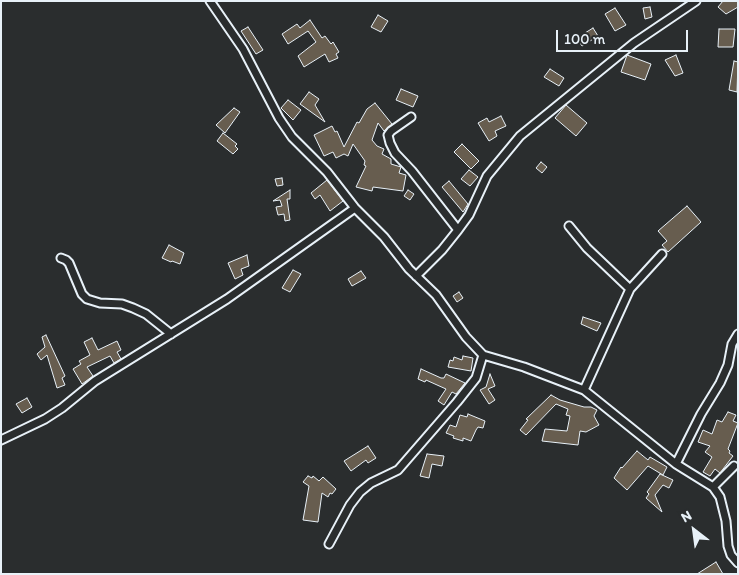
<!DOCTYPE html>
<style>
body{margin:0}
#map{position:relative;width:739px;height:575px;overflow:hidden;background:#2a2d2e;font-family:Itim,sans-serif}
canvas{display:block}
.frame{position:absolute;inset:0;border:2px solid #e8f1f8;pointer-events:none}
.north{position:absolute;left:669px;top:505px;width:50px;height:50px;-webkit-text-stroke:4px #2a2d2e;paint-order:stroke;rotate:330deg;font-size:14px;font-weight:700;line-height:20px;text-align:center;color:#e8f1f8}
.north::after{content:'';display:block;margin:auto;width:18px;height:22px;background:#e8f1f8;clip-path:polygon(50% 0,100% 100%,50% 72%,0 100%)}
.scale{position:absolute;left:556px;top:30px;width:132px;height:22px;box-sizing:border-box;border:2px solid #e8f1f8;border-top:0;padding-left:6px;font-size:15px;line-height:18px;white-space:nowrap;color:#e8f1f8;-webkit-text-stroke:4px #2a2d2e;paint-order:stroke}
</style>
<div id="map">
<canvas width="739" height="575"></canvas>
<div class="frame"></div>
<div class="north">N</div>
<div class="scale">100 m</div>
</div>
<script>
const ctx = document.querySelector('canvas').getContext('2d');
ctx.lineJoin = 'round';
function paint(path, color) { ctx.fillStyle = color; ctx.fill(path, 'evenodd'); }
const poly = rows => new Path2D(rows.map(r => 'M' + r).join(''));
function trace(path, color, width, dash) { ctx.strokeStyle = color; ctx.lineWidth = width; ctx.lineCap = dash ? 'butt' : 'round'; ctx.setLineDash(dash || []); ctx.stroke(path); }
const building = poly([
 [723,1,738,1,738,7,726,14,718,7,723,1],
 [650,7,652,17,645,19,643,8,650,7],
 [615,8,626,25,615,31,605,14,615,8],
 [378,15,388,21,381,32,371,27,378,15],
 [310,20,322,38,325,36,331,44,333,42,339,52,336,54,338,58,329,62,325,54,304,67,298,56,316,42,308,31,288,44,282,34,297,24,300,28,310,20],
 [248,27,263,50,256,54,241,31,248,27],
 [593,28,598,36,582,46,577,38,593,28],
 [719,29,735,29,733,47,718,47,719,29],
 [627,55,651,64,645,80,621,72,627,55],
 [676,55,683,73,675,76,665,60,676,55],
 [734,61,738,62,737,92,729,90,734,61],
 [550,69,564,78,559,86,544,77,550,69],
 [401,89,418,96,413,107,396,100,401,89],
 [309,92,319,99,315,105,325,122,300,104,309,92],
 [288,100,301,110,293,120,281,108,288,100],
 [375,103,392,124,384,131,378,123,372,140,377,146,384,149,382,154,391,159,391,164,401,167,399,173,406,175,403,191,373,187,372,191,356,187,366,166,364,165,365,161,353,144,348,156,344,154,336,158,333,152,324,156,314,135,332,126,335,132,337,131,344,147,357,122,359,123,367,109,375,103],
 [566,105,587,123,576,136,555,118,566,105],
 [234,108,240,112,225,133,216,125,234,108],
 [501,116,506,126,495,131,497,136,489,141,478,123,487,118,489,122,501,116],
 [223,133,237,144,235,146,238,149,233,154,217,141,223,133],
 [462,144,479,161,471,169,454,152,462,144],
 [541,162,547,167,542,173,536,168,541,162],
 [469,170,478,177,470,186,461,179,469,170],
 [282,178,283,185,277,186,275,179,282,178],
 [327,180,343,201,330,211,320,195,315,199,311,193,327,180],
 [449,181,468,204,463,212,442,187,449,181],
 [290,190,290,199,287,199,290,220,285,221,284,214,278,215,276,207,282,206,280,200,273,201,290,190],
 [408,190,414,194,410,200,404,196,408,190],
 [687,206,701,222,668,252,662,245,667,241,658,231,687,206],
 [169,245,184,253,180,264,172,261,171,262,162,258,169,245],
 [247,255,249,266,241,269,243,275,235,279,228,263,247,255],
 [293,270,301,274,290,292,282,288,293,270],
 [361,271,366,278,352,286,348,279,361,271],
 [459,292,463,298,457,302,453,296,459,292],
 [583,317,601,323,597,331,581,324,583,317],
 [46,335,65,376,62,378,65,385,57,388,47,355,41,360,37,354,45,347,42,337,46,335],
 [92,338,98,350,117,341,121,350,117,352,121,359,114,363,110,356,87,367,93,376,82,384,73,369,81,364,79,361,90,355,84,342,92,338],
 [463,356,473,358,471,371,448,367,450,360,453,361,454,357,462,360,463,356],
 [421,369,441,378,444,378,446,374,465,383,456,394,452,392,444,405,438,401,446,389,426,380,425,382,418,379,421,369],
 [490,374,495,386,488,389,495,400,489,404,480,390,486,387,490,374],
 [551,395,560,400,584,407,591,407,597,410,594,416,599,425,586,432,580,431,578,445,542,441,545,429,567,431,570,416,566,415,568,409,556,404,526,435,520,430,528,420,526,419,551,395],
 [27,398,32,407,22,413,16,404,27,398],
 [728,412,736,415,733,421,738,423,728,449,730,451,729,453,733,456,720,473,715,469,710,476,703,472,712,457,705,452,710,446,698,442,703,430,712,434,717,420,722,422,728,412],
 [468,414,485,421,483,428,478,427,476,430,471,441,463,438,463,441,453,438,454,436,446,433,450,425,456,427,460,415,467,417,468,414],
 [368,446,376,458,368,463,366,460,351,471,344,461,368,446],
 [637,451,648,460,650,457,667,467,663,475,648,466,627,490,614,478,621,467,622,468,637,451],
 [427,454,444,456,442,466,432,464,429,478,420,476,427,454],
 [660,474,673,480,669,488,663,485,655,495,662,512,646,498,649,494,647,492,660,474],
 [308,476,312,478,313,476,319,481,323,477,336,489,332,494,330,493,328,497,322,493,318,522,303,520,309,486,303,482,308,476],
 [716,562,723,574,697,574,716,562]
]);
const street = poly([
 [210,1,243,49,279,118,292,137,327,172,355,208,384,237,409,269,436,295,466,337,483,355,524,367,584,390,676,464,713,487,720,497,726,521,728,546,731,555,738,563],
 [411,117,391,131,388,135,390,143,395,153,412,171,458,230],
 [569,226,587,248,630,289],
 [61,258,66,260,69,263,82,294,87,299,100,303,122,304,133,308,146,314,171,334],
 [416,276,442,250,458,230,469,215,487,176,520,136,634,43,696,1],
 [584,390,630,289,662,254],
 [1,440,45,419,62,408,95,381,227,299,355,208],
 [676,464,701,414,720,383,728,365,732,344,738,334],
 [713,487,734,466],
 [329,544,350,505,360,492,371,483,398,470,457,402,476,378,483,355]
]);
paint(building, '#675d4f');
trace(building, '#e8f1f8', 1);
trace(street, '#e8f1f8', 11);
trace(street, '#2a2d2e', 7);
</script>
